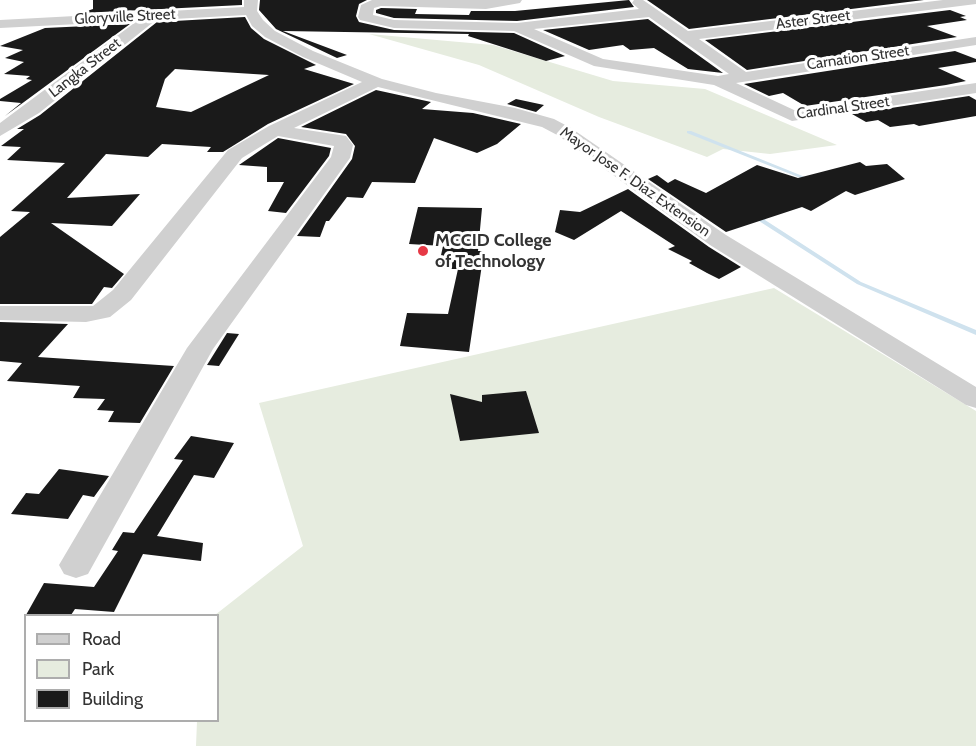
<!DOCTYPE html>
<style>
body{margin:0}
#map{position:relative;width:976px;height:746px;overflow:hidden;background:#fff;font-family:Cabin,sans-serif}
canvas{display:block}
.legend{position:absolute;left:24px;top:614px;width:195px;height:108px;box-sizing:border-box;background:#fff;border:2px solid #adadad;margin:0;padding:8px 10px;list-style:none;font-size:18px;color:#333}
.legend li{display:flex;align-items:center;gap:12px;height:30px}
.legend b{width:30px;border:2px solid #adadad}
</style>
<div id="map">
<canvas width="976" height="746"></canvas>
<ul class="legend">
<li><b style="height:8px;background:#d0d0d0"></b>Road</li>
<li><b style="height:16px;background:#e6ecdf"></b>Park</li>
<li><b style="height:16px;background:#1a1a1a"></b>Building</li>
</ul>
</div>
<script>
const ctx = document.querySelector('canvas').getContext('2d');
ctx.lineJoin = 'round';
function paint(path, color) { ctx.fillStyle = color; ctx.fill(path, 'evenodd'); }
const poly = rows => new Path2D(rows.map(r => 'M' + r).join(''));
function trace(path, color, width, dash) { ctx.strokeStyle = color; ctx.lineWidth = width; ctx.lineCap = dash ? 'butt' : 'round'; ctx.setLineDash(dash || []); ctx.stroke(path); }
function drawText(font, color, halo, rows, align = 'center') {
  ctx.font = font + ' Cabin,sans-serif'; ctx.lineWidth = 6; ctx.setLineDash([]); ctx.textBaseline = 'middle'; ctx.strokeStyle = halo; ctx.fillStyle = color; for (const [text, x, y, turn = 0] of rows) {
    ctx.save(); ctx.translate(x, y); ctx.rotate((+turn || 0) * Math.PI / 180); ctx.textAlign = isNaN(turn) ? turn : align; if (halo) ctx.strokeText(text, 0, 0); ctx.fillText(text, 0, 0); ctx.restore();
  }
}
const green = poly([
 [369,34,493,45,613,81,705,89,837,145,770,154,723,149,707,157,599,117,479,65],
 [774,288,976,411,976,746,196,746,197,721,218,720,218,616,215,615,303,546,259,403]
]);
const stream = poly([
 [687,131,691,131,810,179,806,182,802,182,801,181,803,179,687,133,687,131],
 [766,213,769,215,765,220,861,282,976,330,976,335,857,284,759,221,759,219,766,213]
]);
const building = poly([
 [93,0,242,0,242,5,81,13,93,9],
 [260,0,367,0,359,4,356,16,359,22,394,30,514,33,565,56,546,61,468,36,469,34,283,31,347,55,337,58,276,29,259,10],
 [629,0,634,7,517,21,394,18,376,13,376,10,381,8,417,9,415,14,469,15,471,11,515,11],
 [647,0,924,0,689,29],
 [950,10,966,16,960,17,967,20,927,26,957,37,747,70,705,40],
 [245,17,251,28,264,39,316,65,304,69,354,84,268,124,223,152,207,152,211,147,162,144,148,157,106,154,67,198,140,194,112,226,51,223,124,274,112,288,104,287,92,304,0,304,0,237,30,212,11,211,65,163,7,160,21,147,1,146,24,129,17,129,40,115,157,22],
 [175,69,269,75,191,112,156,107,165,79],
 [648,19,723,73,688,69,654,48,630,50,623,45,589,50,543,30],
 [130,24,5,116,21,103,0,101,0,99,32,80,26,79,30,76,4,74,24,62,5,58,23,50,0,46,45,28],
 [955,51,976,59,976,62,938,68,966,81,946,85,805,106,783,93,769,96,744,84],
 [376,90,431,102,422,109,473,113,521,124,497,144,477,153,434,138,415,183,372,182,363,198,347,197,329,221,326,221,320,237,297,236,352,159,355,146,346,134,301,127],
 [969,96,976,100,976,116,919,126,914,124,890,127,878,120,866,122,852,114],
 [516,99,544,105,536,112,507,104],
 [278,138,331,148,329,156,286,213,268,211,284,182,267,182,267,167,239,165],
 [860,162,866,166,887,164,905,179,855,195,846,191,811,211,802,207,726,232,648,179,657,175,668,183,675,179,706,193,757,165,798,178],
 [628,189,709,247,741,267,719,279,707,273,689,263,692,261,668,249,675,246,621,211,574,240,555,232,560,210,580,212],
 [418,207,482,208,478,251,484,251,469,352,400,346,407,313,448,314,458,269,438,269,443,246,409,244],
 [0,322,68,324,38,357,174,366,140,423,108,422,114,411,97,410,105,399,73,398,80,386,7,381,22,363,0,361],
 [227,333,239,334,219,366,207,365],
 [526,391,539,433,460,441,450,394,482,402,482,395],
 [191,436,234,443,214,478,194,475,157,536,203,543,201,561,143,554,114,612,75,609,71,615,26,615,44,583,94,587,118,551,112,550,123,532,134,533,183,460,174,459],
 [59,469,109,476,94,497,83,495,68,519,11,514,26,493,39,494]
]);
const minor = poly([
 [244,0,258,0,257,11,263,20,275,31,313,51,382,79,436,93,515,108,554,119,571,128,726,235,976,387,976,408,966,405,710,245,559,136,542,127,378,87,294,128,346,136,353,145,350,158,213,349,88,574,76,578,64,574,59,565,187,348,331,157,334,146,278,136,242,158,131,300,110,317,86,322,0,320,0,306,93,306,113,290,228,150,269,126,362,82,303,57,265,37,252,26,246,15,156,20,39,113,0,136,0,123,137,21,0,28,0,20,244,7,244,0],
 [372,0,522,0,520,3,486,9,381,6,374,8,373,15,394,20,517,23,639,9,632,3,634,0,643,0,688,31,943,0,976,0,976,4,699,39,746,72,976,37,976,45,736,83,794,110,976,83,976,93,792,121,714,85,594,66,514,31,394,28,360,20,358,17,361,5,372,0],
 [649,17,729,74,718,76,603,59,534,29,649,17]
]);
const markers = [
 [423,251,6,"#e63946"]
];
const farStreetnames = [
 ["Gloryville Street",125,17,-3],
 ["Aster Street",813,20,-7],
 ["Carnation Street",858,58,-8],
 ["Langka Street",85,68,-38],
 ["Cardinal Street",843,108,-8],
 ["Mayor Jose F. Diaz Extension",635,182,35]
];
const poiNames = [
 ["MCCID College",435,241],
 ["of Technology",435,262]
];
paint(green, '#e6ecdf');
paint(stream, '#cfe2ee');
paint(building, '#1a1a1a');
paint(minor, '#d0d0d0');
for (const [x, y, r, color] of markers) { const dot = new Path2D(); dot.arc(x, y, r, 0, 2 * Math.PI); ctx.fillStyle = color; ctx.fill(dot); trace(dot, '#fff', 2); }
drawText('15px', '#333', '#fff', farStreetnames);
drawText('bold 18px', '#333', '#fff', poiNames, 'left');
</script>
